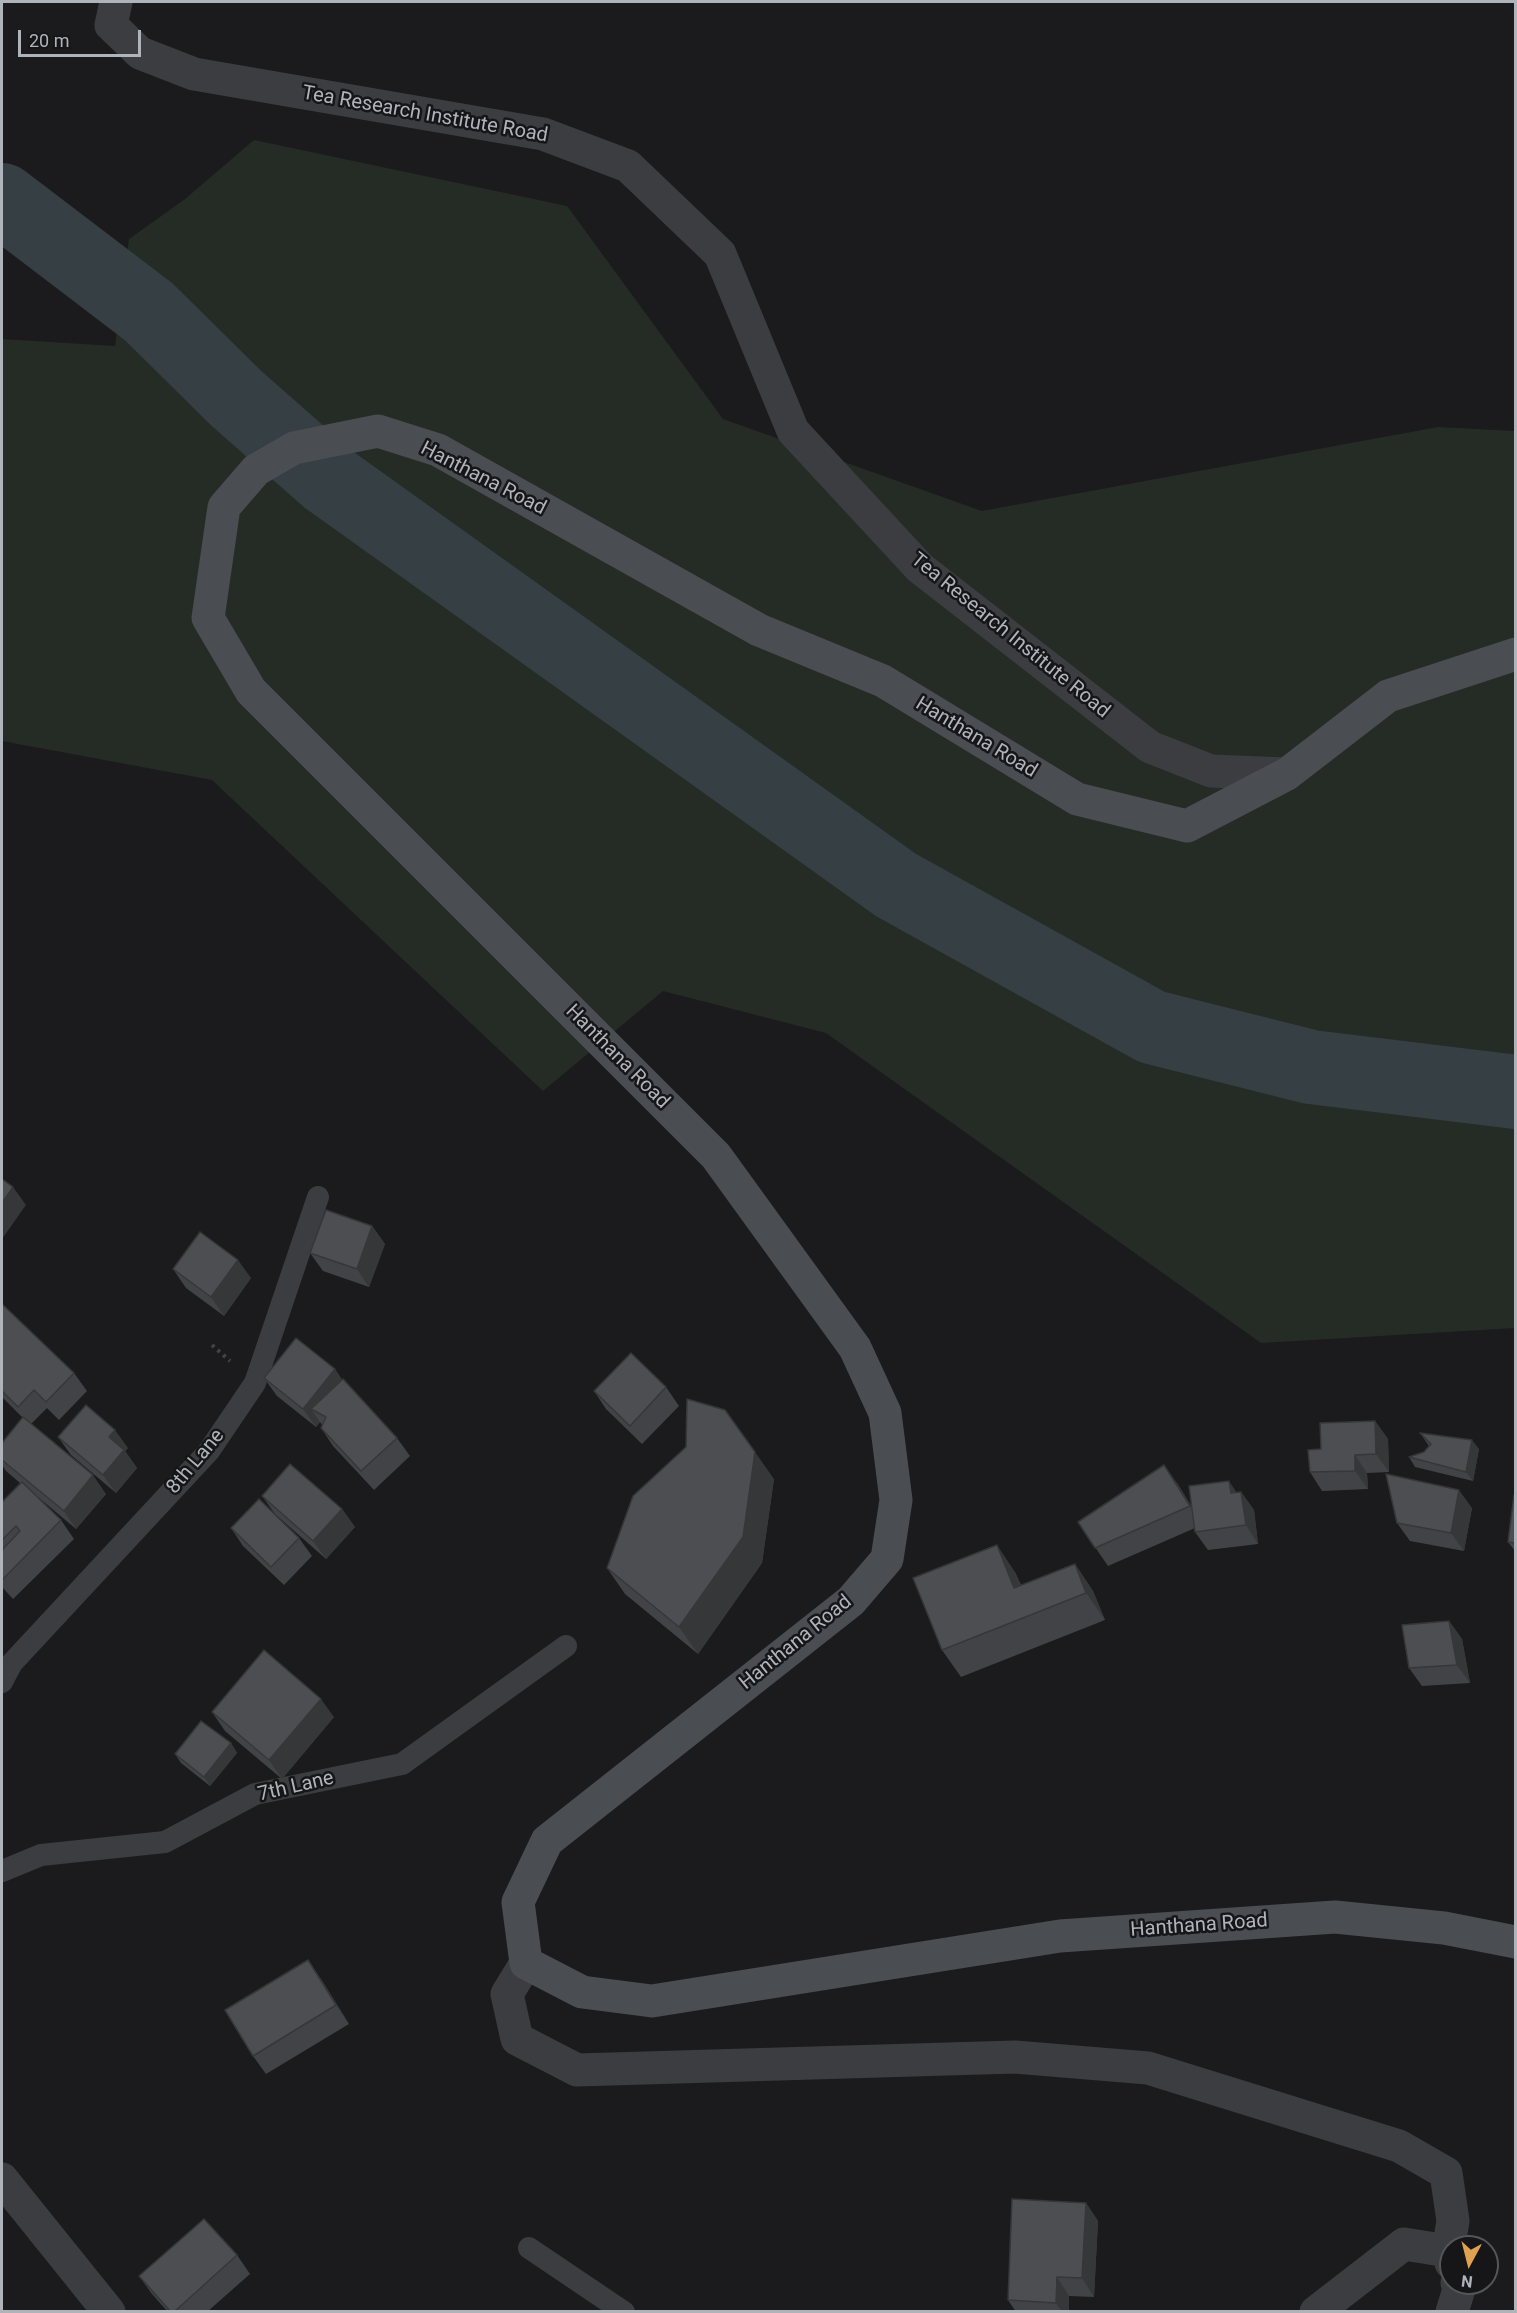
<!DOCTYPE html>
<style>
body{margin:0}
#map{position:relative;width:1517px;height:2313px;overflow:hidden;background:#1b1b1d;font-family:Roboto,sans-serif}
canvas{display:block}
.frame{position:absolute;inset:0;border:3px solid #afb4bb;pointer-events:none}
.north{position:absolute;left:1439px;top:2235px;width:60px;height:60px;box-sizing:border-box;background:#161618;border:2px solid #535559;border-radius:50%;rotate:187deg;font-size:16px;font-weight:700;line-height:24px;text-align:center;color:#afb4bb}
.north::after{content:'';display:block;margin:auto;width:21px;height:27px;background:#dea251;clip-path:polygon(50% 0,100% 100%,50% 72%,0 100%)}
.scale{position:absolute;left:18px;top:30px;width:123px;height:27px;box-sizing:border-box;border:3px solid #afb4bb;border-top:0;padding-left:8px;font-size:18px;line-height:21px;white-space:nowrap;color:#afb4bb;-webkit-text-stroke:4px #161618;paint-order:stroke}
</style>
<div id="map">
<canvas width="1517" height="2313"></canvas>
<div class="frame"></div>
<div class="north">N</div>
<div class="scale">20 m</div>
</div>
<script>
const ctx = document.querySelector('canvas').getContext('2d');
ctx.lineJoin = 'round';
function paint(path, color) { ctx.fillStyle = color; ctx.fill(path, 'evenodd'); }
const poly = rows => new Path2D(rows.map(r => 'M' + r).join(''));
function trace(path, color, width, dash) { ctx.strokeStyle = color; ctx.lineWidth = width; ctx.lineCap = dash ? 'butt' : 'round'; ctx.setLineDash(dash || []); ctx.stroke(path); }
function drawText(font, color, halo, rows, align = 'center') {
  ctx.font = font + ' Roboto,sans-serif'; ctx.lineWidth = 5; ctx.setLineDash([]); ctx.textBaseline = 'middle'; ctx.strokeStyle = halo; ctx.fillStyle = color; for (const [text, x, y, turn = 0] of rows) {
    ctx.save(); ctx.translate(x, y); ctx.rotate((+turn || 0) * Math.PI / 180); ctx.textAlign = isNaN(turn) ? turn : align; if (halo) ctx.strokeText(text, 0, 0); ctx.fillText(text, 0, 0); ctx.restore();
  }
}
const green = poly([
 [254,140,567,206,723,419,982,511,1438,427,1515,431,1515,1328,1261,1343,826,1033,663,991,543,1091,212,780,2,741,2,339,115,346,129,239,185,199]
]);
const river = poly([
 [2,200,149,312,236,398,328,479,896,885,1152,1027,1311,1067,1516,1092]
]);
const path = poly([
 [212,1345,230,1361]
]);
const lane = poly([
 [2,1682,12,1663,209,1451,255,1383,318,1197],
 [2,1871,41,1855,165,1842,255,1794,402,1764,566,1646],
 [529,2248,624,2312]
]);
const street = poly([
 [116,2,111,25,140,53,194,74,543,134,628,166,720,254,793,431,920,568,1150,747,1211,771,1287,774],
 [526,1963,507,1994,517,2039,577,2070,1015,2057,1148,2068,1399,2146,1446,2173,1453,2221,1448,2251],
 [2,2179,109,2312],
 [1316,2312,1404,2244,1448,2251,1451,2263],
 [1452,2312,1459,2289,1457,2283]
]);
const secondary = poly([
 [1516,654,1388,696,1287,774,1187,826,1077,799,883,681,759,630,438,450,378,431,294,448,256,470,224,507,208,618,251,691,716,1156,855,1348,885,1413,896,1500,887,1559,851,1601,547,1841,518,1902,526,1963,582,1992,652,2001,1060,1936,1335,1917,1444,1928,1516,1942]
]);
const wall = poly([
 [372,1226,385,1244,369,1287,323,1271,310,1253],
 [173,1269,251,1278,224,1316,186,1288],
 [2,1304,74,1373,87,1391,59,1420,47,1408,31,1424,106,1494,76,1529,38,1497,61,1520,74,1539,13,1599,2,1587,2,1502,20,1483,6,1471,2,1465,2,1443,24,1419,2,1397],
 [335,1369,342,1380,397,1438,410,1456,374,1490,333,1446,321,1428,322,1425,320,1422,316,1427,277,1396,264,1378],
 [666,1387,679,1406,642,1444,606,1409,594,1391],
 [1375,1421,1388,1439,1389,1472,1367,1473,1368,1489,1322,1491,1310,1472,1321,1449],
 [1420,1433,1479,1449,1473,1481,1415,1467,1409,1457,1424,1452,1429,1446],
 [58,1437,128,1448,125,1451,137,1468,116,1493,71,1455],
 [774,1479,762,1563,698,1654,625,1594,607,1568],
 [1177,1483,1191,1506,1241,1492,1254,1510,1258,1544,1208,1550,1195,1532,1195,1528,1108,1566,1078,1522],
 [1515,1495,1515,1551,1508,1542],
 [262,1496,342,1509,355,1527,326,1559,275,1514],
 [1472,1508,1464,1551,1410,1541,1397,1523],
 [231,1528,299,1538,312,1556,284,1585,243,1546],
 [1075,1564,1093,1591,1105,1620,961,1677,942,1650,1015,1572,1021,1585],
 [1449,1621,1462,1639,1470,1683,1422,1686,1409,1668],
 [212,1712,334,1717,282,1779,225,1731],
 [231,1743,237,1753,210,1786,181,1763,175,1754],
 [321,1979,349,2024,266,2074,253,2056],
 [1086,2203,1098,2221,1094,2297,1069,2296,1069,2312,1016,2312,1008,2300],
 [237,2255,250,2274,207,2312,168,2312,152,2294,139,2276]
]);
const shadedWall = poly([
 [13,1187,26,1205,2,1239,2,1203],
 [372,1226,385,1244,369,1287,357,1269],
 [238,1260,251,1278,224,1316,211,1297],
 [335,1369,347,1387,311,1409,320,1422,316,1427,303,1409],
 [1375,1421,1388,1439,1389,1472,1376,1454],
 [115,1430,128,1448,125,1451,137,1468,116,1493,103,1475,109,1437],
 [1472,1440,1479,1449,1473,1481,1466,1472],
 [755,1452,774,1479,762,1563,698,1654,679,1627],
 [1355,1455,1367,1473,1368,1489,1355,1471],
 [1164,1465,1177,1483,1203,1524,1190,1506],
 [93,1475,106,1494,76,1529,64,1511],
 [1229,1481,1241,1499,1231,1493],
 [1459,1490,1472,1508,1464,1551,1451,1533],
 [1241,1492,1254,1510,1258,1544,1246,1525],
 [342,1509,355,1527,326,1559,313,1541],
 [997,1545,1015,1572,1032,1615,1014,1588],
 [1075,1564,1093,1591,1105,1620,1086,1593],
 [1449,1621,1462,1639,1470,1683,1457,1665],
 [321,1699,334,1717,282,1779,269,1760],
 [231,1743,237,1753,210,1786,204,1777],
 [308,1960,321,1979,349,2024,336,2005],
 [1086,2203,1098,2221,1094,2297,1082,2278],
 [1057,2277,1069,2296,1069,2312,1062,2312,1056,2303]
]);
const building = poly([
 [2,1179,13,1187,2,1203,2,1179],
 [326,1210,372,1226,357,1269,310,1253,326,1210],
 [200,1232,238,1260,211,1297,173,1269,200,1232],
 [2,1304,74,1373,46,1402,34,1390,18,1407,2,1391,2,1304],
 [296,1338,335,1369,303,1409,264,1378,296,1338],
 [631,1353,666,1387,630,1426,594,1391,631,1353],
 [343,1379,397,1438,361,1471,321,1428,326,1417,311,1409,343,1379],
 [687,1399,725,1410,755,1452,743,1537,679,1627,607,1568,633,1496,686,1447,687,1399],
 [86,1405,115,1430,109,1437,124,1450,103,1475,58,1437,86,1405],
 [23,1417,93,1475,64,1511,2,1460,2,1443,23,1417],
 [1375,1421,1376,1454,1355,1455,1355,1471,1310,1472,1308,1450,1321,1449,1320,1423,1375,1421],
 [1420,1433,1472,1440,1466,1472,1409,1457,1424,1452,1431,1444,1420,1433],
 [290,1464,342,1509,313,1541,262,1496,290,1464],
 [1164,1465,1190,1506,1095,1548,1078,1522,1164,1465],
 [1386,1474,1459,1490,1451,1533,1397,1523,1386,1474],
 [1229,1481,1231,1493,1241,1492,1246,1525,1195,1532,1189,1486,1229,1481],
 [22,1482,61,1520,2,1580,2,1550,20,1531,16,1526,2,1540,2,1502,22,1482],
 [1514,1495,1515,1495,1515,1543,1508,1542,1514,1495],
 [259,1499,299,1538,271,1567,231,1528,259,1499],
 [997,1545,1014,1588,1075,1564,1086,1593,942,1650,913,1578,997,1545],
 [1449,1621,1457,1665,1409,1668,1402,1625,1449,1621],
 [264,1650,321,1699,269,1760,212,1712,264,1650],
 [201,1721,231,1743,204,1777,175,1754,201,1721],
 [308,1960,336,2005,253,2056,225,2010,308,1960],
 [1012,2199,1086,2203,1082,2278,1057,2277,1056,2303,1008,2300,1012,2199],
 [204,2219,237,2255,174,2312,171,2312,139,2276,204,2219]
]);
const streetNames = [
 ["Tea Research Institute Road",425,115,10],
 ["Hanthana Road",483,479,27],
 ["Tea Research Institute Road",1010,636,39],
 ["Hanthana Road",976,738,31],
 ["Hanthana Road",617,1057,45],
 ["8th Lane",196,1462,-50],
 ["Hanthana Road",796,1643,-39],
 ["7th Lane",296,1787,-13],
 ["Hanthana Road",1199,1926,-4]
];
paint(green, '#252c25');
trace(river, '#363f44', 74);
trace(path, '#424448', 4, [3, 4.5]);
trace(lane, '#3c3d41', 22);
trace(street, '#3c3d41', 33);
trace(secondary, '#4a4d51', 33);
paint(wall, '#424347');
paint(shadedWall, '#363739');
paint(building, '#4d4e52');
trace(building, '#363739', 1.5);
drawText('20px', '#afb4bb', '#161618', streetNames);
</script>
